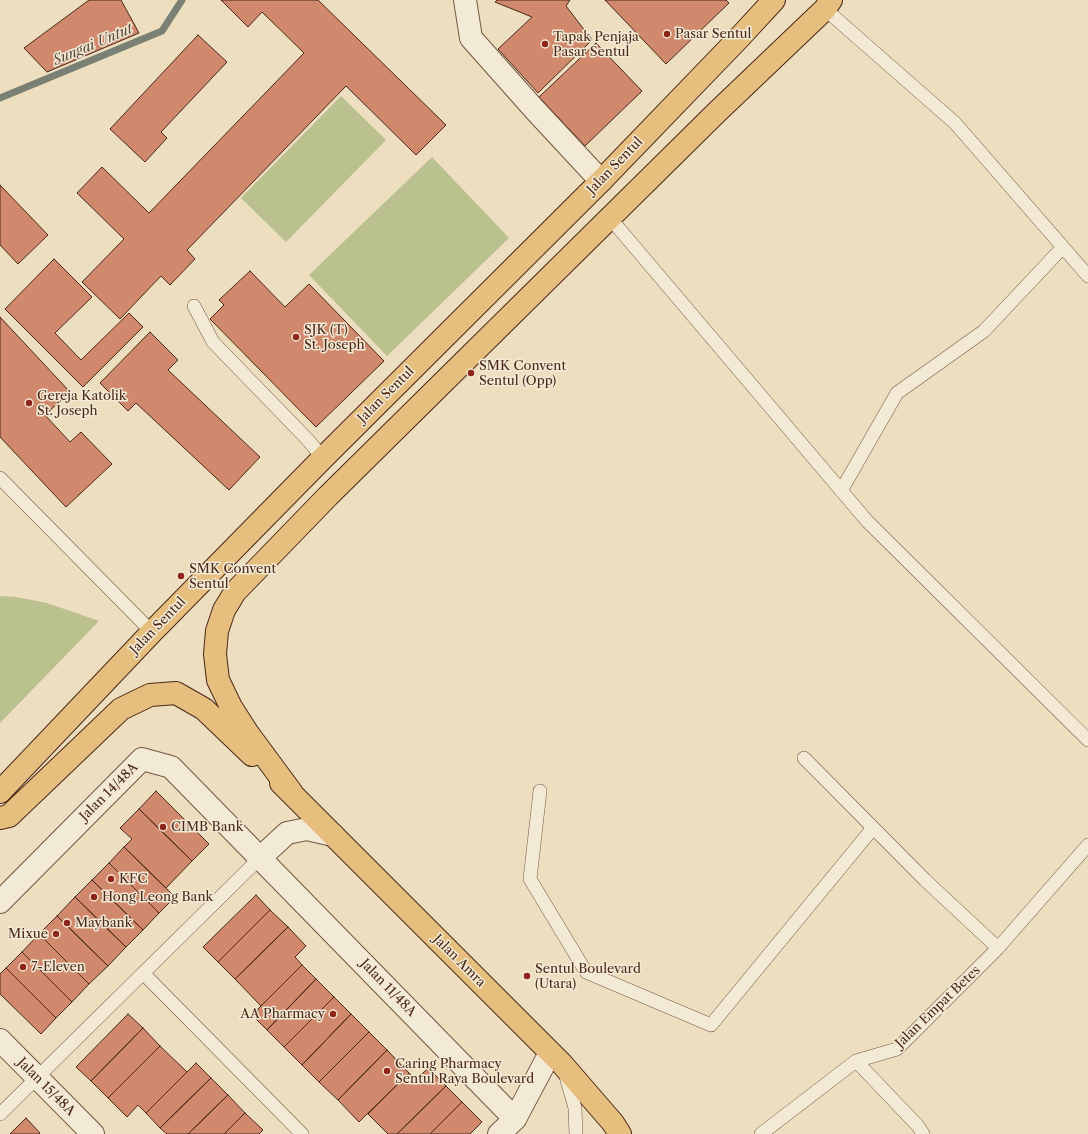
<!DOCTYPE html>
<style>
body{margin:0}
canvas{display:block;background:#ecdebe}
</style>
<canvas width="1088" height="1134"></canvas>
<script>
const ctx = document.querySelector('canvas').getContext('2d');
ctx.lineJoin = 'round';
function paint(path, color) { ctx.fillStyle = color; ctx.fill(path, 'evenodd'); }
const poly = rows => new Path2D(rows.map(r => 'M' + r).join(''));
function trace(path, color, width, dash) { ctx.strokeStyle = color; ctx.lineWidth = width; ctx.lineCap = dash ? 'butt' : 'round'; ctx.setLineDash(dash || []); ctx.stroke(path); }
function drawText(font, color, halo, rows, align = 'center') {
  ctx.font = font + ' "Libre Caslon Text",serif'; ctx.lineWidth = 3; ctx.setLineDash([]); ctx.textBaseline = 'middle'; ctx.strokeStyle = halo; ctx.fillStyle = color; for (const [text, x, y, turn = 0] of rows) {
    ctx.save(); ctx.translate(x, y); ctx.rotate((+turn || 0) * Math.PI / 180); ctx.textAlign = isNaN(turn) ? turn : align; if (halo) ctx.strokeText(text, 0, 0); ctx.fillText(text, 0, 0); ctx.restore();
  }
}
const green = poly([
 [341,96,386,140,286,242,241,198],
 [432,157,509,238,387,356,309,275],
 [0,596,16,597,47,603,99,621,0,723]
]);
const stream = poly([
 [0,98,162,31,182,0]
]);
const building = poly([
 [89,0,121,0,139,33,47,72,24,48,89,0],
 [221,0,318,0,446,125,416,155,346,86,187,250,195,259,170,285,161,276,120,319,82,282,124,239,77,193,102,167,149,213,304,53,262,12,248,27,221,0],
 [497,0,570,0,566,6,592,40,538,93,498,49,532,17,495,2,497,0],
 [605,0,726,0,729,3,666,64,605,0],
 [198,35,227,62,161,132,167,138,145,162,110,129,198,35],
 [596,43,642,91,585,146,539,97,596,43],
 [0,185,48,235,18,264,0,245,0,185],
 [54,259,92,297,55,333,81,360,129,313,143,327,83,387,5,309,54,259],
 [250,271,285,307,309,284,384,361,316,427,210,319,224,305,219,300,250,271],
 [0,317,70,392,45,415,70,442,81,432,112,464,66,507,0,437,0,317],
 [150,332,178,360,168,370,260,457,229,490,136,403,128,411,100,383,150,332],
 [156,791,209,844,192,861,139,809,156,791],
 [139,809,192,861,166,888,124,847,132,839,120,828,139,809],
 [124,847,175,897,159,913,109,863,124,847],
 [109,863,159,913,143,930,92,880,109,863],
 [92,880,143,930,126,947,75,897,92,880],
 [256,895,270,910,218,962,203,947,256,895],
 [75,897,126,947,108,966,57,916,75,897],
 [270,910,288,927,235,979,218,962,270,910],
 [57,916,108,966,89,984,39,934,57,916],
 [288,927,306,946,295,957,302,965,261,1006,235,979,288,927],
 [39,934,89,984,72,1002,22,952,39,934],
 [22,952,72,1002,56,1018,6,968,22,952],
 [302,965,316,979,267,1030,252,1015,302,965],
 [6,968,56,1018,41,1034,0,994,0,974,6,968],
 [316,979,334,997,284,1047,267,1030,316,979],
 [334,997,351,1014,302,1065,284,1047,334,997],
 [128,1014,143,1028,91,1081,76,1067,128,1014],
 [351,1014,369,1032,319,1082,302,1065,351,1014],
 [143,1028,160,1046,108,1098,91,1081,143,1028],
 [369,1032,387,1050,338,1100,319,1082,369,1032],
 [160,1046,187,1072,146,1113,138,1105,127,1117,108,1098,160,1046],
 [387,1050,409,1073,359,1122,338,1100,387,1050],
 [196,1063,211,1078,160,1128,146,1113,196,1063],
 [428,1068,446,1086,397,1134,388,1134,368,1114,409,1073,416,1080,428,1068],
 [211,1078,228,1095,188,1134,167,1134,160,1128,211,1078],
 [446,1086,462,1102,430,1134,397,1134,446,1086],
 [228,1095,245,1113,224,1134,188,1134,228,1095],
 [462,1102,482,1122,470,1134,430,1134,462,1102],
 [245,1113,263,1130,259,1134,224,1134,245,1113],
 [26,1118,40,1133,39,1134,10,1134,26,1118]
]);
const service = poly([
 [825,9,955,123,1088,276],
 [610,218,867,521,1088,740],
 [194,306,213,342,308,440,323,458],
 [0,478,152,632],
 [841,491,897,393,984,331,1063,247],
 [804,758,925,880,998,948],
 [540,791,530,879,586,972,711,1025,873,828],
 [143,973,302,1134],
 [856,1061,918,1126,923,1134],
 [565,1073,575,1108,576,1134],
 [0,1114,260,858],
 [761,1134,856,1061,897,1049,998,948,1088,845]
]);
const minor = poly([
 [465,0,471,38,535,110,601,181],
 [260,858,287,833,307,829,333,835],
 [0,902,142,759,171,767,515,1119],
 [0,1040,93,1134],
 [499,1134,515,1119,550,1053]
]);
const primary = poly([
 [281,783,562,1064,613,1123,620,1134],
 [0,792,152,632,323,458,601,181,738,39,774,0],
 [292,793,247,732,231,707,218,680,215,654,217,631,224,610,235,592,328,496,716,113,825,9,831,0],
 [0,818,9,816,121,709,150,695,176,693,204,709,252,755]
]);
const markers = [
 [667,34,4,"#8f2418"],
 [545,44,4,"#8f2418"],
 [296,337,4,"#8f2418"],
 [471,373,4,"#8f2418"],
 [29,403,4,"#8f2418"],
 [181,576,4,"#8f2418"],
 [163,827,4,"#8f2418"],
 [111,879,4,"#8f2418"],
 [94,897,4,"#8f2418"],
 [67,923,4,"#8f2418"],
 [56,934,4,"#8f2418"],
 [23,967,4,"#8f2418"],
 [527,976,4,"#8f2418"],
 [333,1014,4,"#8f2418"],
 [387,1071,4,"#8f2418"]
];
const poiNames = [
 ["Pasar Sentul",675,34],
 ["Tapak Penjaja",553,37],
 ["Pasar Sentul",553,52],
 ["SJK (T)",304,330],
 ["St. Joseph",304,345],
 ["SMK Convent",479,366],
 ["Sentul (Opp)",479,381],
 ["Gereja Katolik",37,396],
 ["St. Joseph",37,411],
 ["SMK Convent",189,569],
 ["Sentul",189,584],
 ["CIMB Bank",171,827],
 ["KFC",119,879],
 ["Hong Leong Bank",102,897],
 ["Maybank",75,923],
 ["Mixue",48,934,"right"],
 ["7-Eleven",31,967],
 ["Sentul Boulevard",535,969],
 ["(Utara)",535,984],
 ["AA Pharmacy",325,1014,"right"],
 ["Caring Pharmacy",395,1064],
 ["Sentul Raya Boulevard",395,1079]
];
const streetNames = [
 ["Jalan Sentul",615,166,-46],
 ["Jalan Sentul",386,395,-45],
 ["Jalan Sentul",158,626,-46],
 ["Jalan 14/48A",109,792,-45],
 ["Jalan Amra",459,961,45],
 ["Jalan 11/48A",388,988,46],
 ["Jalan Empat Betes",938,1007,-44],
 ["Jalan 15/48A",46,1087,45]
];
const waterNames = [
 ["Sungai Untut",93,45,-23]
];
paint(green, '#bbc08f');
trace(stream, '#7a8174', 7);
paint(building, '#d0896d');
trace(building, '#4b2819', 1);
trace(service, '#735642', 14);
trace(minor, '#735642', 24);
trace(primary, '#4b2819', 24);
trace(service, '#f3ead5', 13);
trace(minor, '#f3ead5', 22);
trace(primary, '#e6bf7f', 22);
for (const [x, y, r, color] of markers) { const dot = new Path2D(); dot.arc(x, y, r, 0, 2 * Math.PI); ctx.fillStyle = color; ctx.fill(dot); trace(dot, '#f3ead5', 1.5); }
drawText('13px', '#4b2819', '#f3ead5', poiNames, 'left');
drawText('13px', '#4b2819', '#f3ead5', streetNames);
drawText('italic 14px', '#5e4d3f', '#f3ead5', waterNames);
</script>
